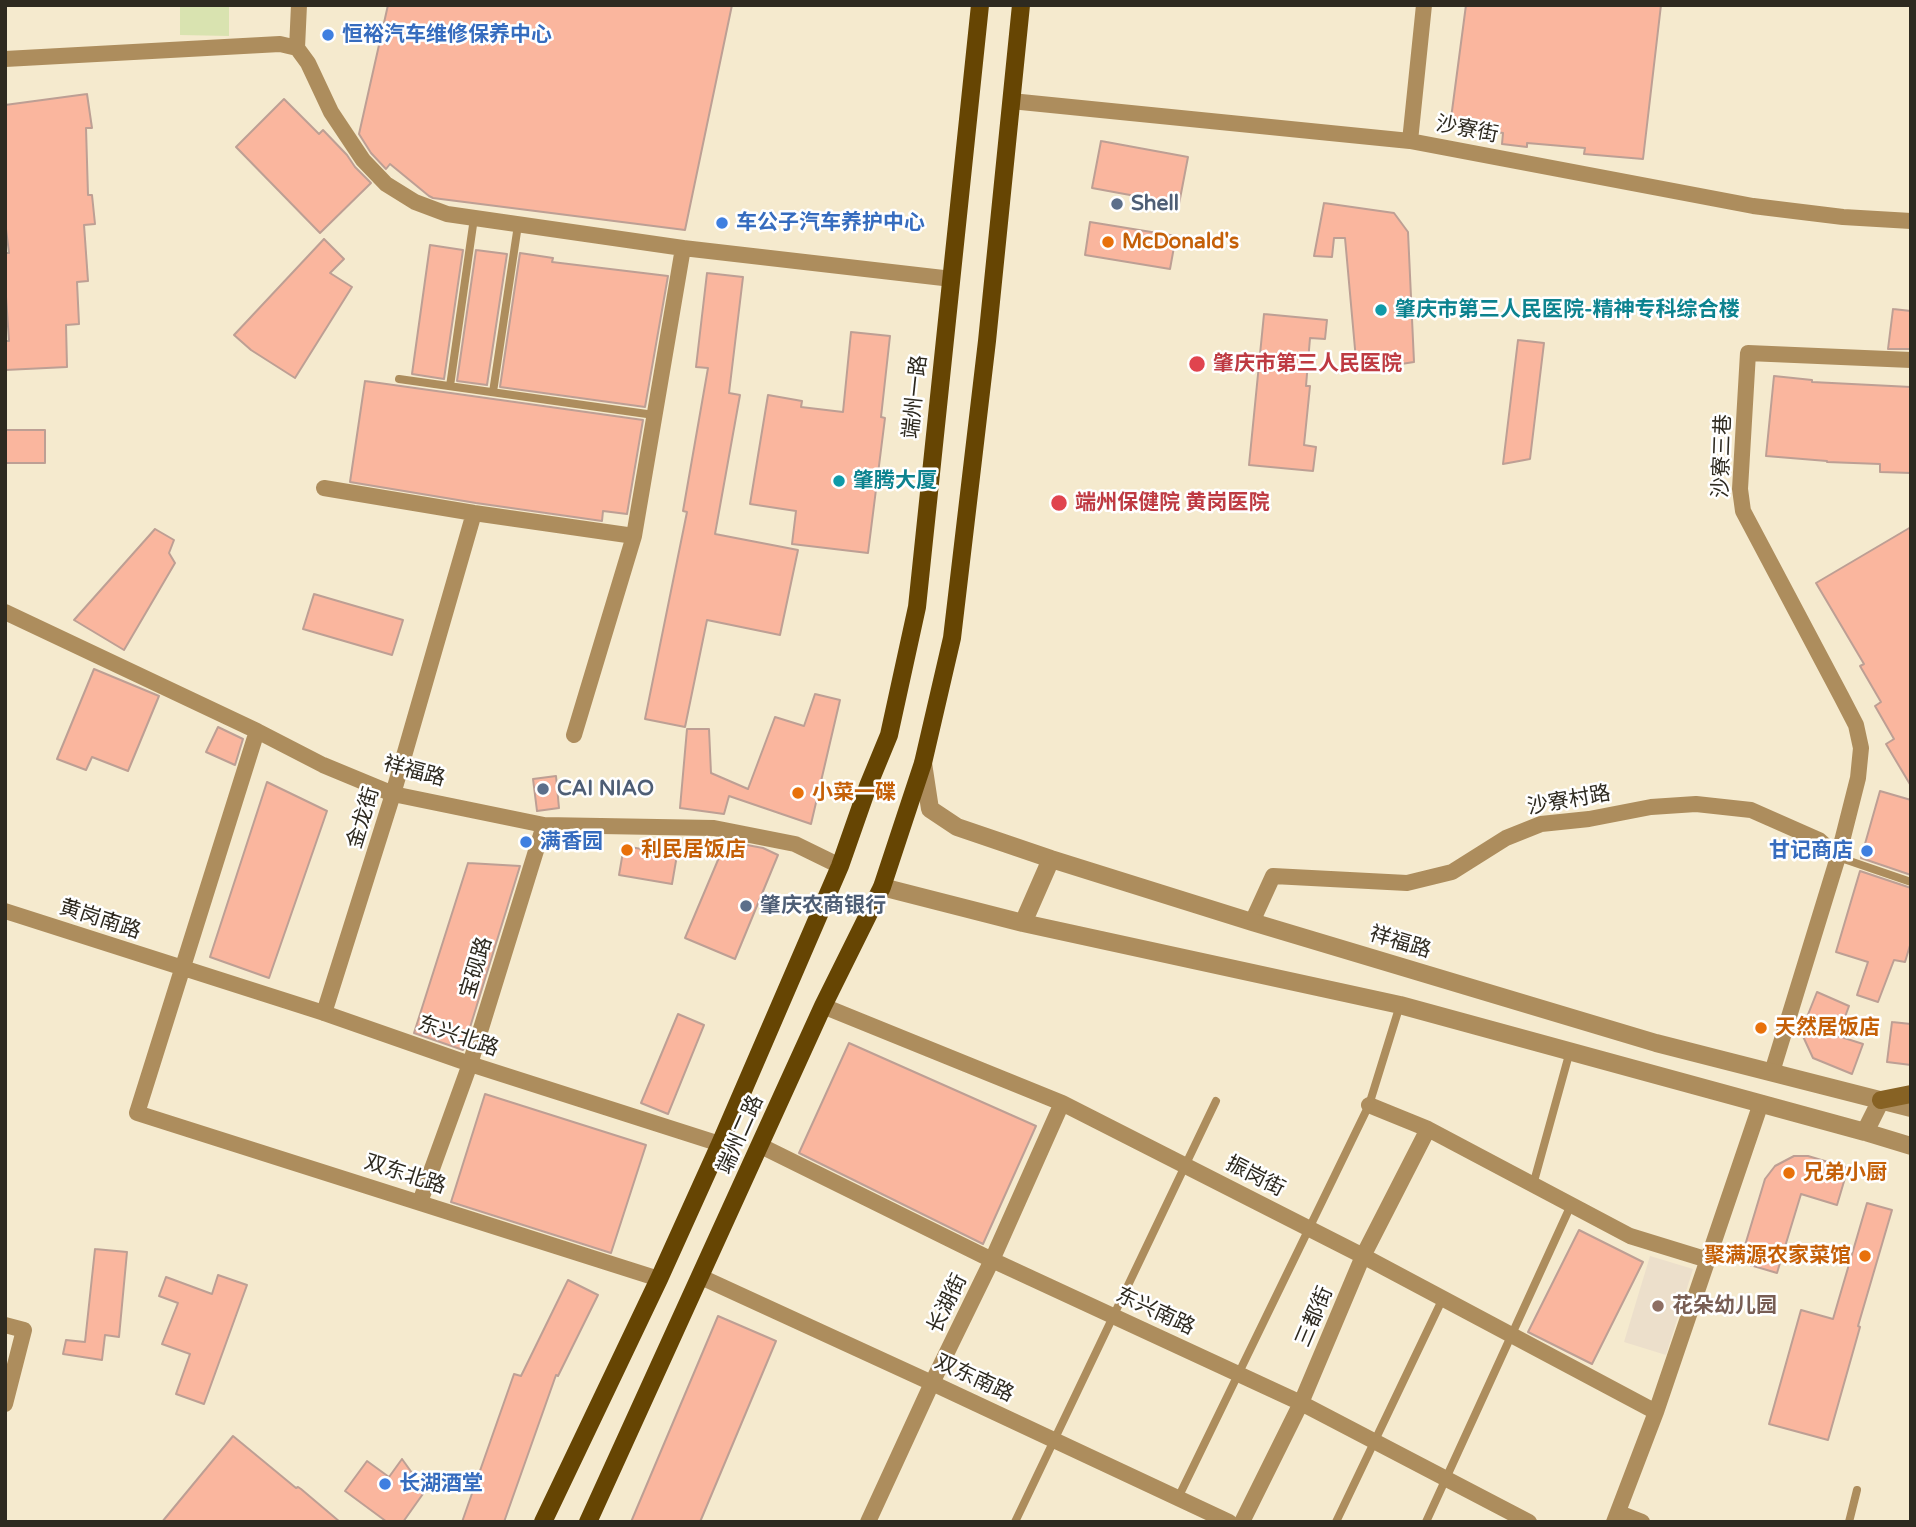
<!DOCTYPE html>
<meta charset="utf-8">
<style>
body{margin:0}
#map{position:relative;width:1916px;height:1527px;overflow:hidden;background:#f5eace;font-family:"Varela Round",sans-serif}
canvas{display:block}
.frame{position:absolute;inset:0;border:7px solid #2e2a20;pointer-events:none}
</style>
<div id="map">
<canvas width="1916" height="1527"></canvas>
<div class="frame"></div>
</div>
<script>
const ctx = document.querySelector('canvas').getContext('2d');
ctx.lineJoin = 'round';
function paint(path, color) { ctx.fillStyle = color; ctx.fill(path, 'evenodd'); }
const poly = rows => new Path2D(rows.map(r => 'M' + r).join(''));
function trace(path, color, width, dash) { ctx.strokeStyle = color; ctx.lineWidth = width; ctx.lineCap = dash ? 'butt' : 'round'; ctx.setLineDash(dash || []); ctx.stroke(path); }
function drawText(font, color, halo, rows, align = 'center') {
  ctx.font = font + ' "Varela Round","Noto Sans SC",sans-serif'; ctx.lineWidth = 5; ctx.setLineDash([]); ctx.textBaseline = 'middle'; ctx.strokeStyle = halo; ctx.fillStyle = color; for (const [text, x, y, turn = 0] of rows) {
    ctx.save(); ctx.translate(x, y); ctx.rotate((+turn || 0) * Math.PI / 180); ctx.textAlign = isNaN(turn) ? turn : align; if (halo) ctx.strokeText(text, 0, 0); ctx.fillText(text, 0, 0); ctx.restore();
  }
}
const education = poly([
 [1650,1256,1693,1269,1666,1355,1624,1342]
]);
const green = poly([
 [180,5,229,5,229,36,180,35]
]);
const building = poly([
 [388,5,732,5,685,230,433,198,429,196,390,164,386,169,371,153,359,134,388,5],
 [1466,5,1661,5,1643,159,1584,154,1585,148,1527,143,1527,147,1502,144,1503,133,1450,126,1466,5],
 [87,94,92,128,86,128,88,195,92,195,95,224,84,225,88,281,77,282,79,324,66,325,67,367,5,370,5,341,9,341,5,282,5,253,9,253,5,221,5,105,87,94],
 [284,99,319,134,323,130,347,155,355,167,371,183,320,233,236,147,284,99],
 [1101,141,1188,157,1179,204,1092,188,1101,141],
 [1324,203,1394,213,1408,232,1414,362,1357,371,1345,238,1334,238,1332,257,1314,256,1324,203],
 [1090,222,1176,236,1170,269,1085,255,1090,222],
 [324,239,344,259,330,273,352,287,295,378,251,350,234,335,324,239],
 [430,245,463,250,444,379,412,374,430,245],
 [476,250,507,254,487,385,457,381,476,250],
 [520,253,553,258,552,262,668,276,645,407,500,387,520,253],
 [707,273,743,277,729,393,740,395,715,534,798,550,780,635,707,620,685,727,645,719,687,512,683,511,708,368,696,367,707,273],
 [1893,309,1911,311,1911,349,1888,349,1893,309],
 [1264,314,1327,320,1325,339,1310,338,1306,386,1310,386,1304,445,1316,447,1313,471,1249,465,1264,314],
 [851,332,890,336,881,417,885,418,868,553,792,544,796,511,750,504,768,395,802,401,801,407,843,412,851,332],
 [1518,340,1544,343,1530,459,1503,464,1518,340],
 [1774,376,1812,380,1812,382,1911,387,1911,473,1880,472,1880,464,1827,462,1827,461,1766,456,1774,376],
 [365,381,643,420,627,514,603,511,602,521,476,503,350,482,365,381],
 [5,430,45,430,45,463,5,463,5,430],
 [1911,527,1911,786,1886,744,1894,739,1875,706,1881,702,1860,666,1864,664,1816,583,1911,527],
 [155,529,174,540,169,553,175,563,124,650,74,620,155,529],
 [314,594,403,620,392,655,303,629,314,594],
 [94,669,159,696,128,771,92,757,86,770,57,759,94,669],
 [815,694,840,700,811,824,729,796,724,814,680,808,687,729,709,729,711,773,748,789,775,717,804,726,815,694],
 [218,727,243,739,235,765,206,752,218,727],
 [556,776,559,808,537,811,533,779,556,776],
 [267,782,327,811,269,978,210,957,267,782],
 [1880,791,1911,800,1911,875,1861,858,1880,791],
 [726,841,763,848,778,855,735,959,685,938,726,841],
 [624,846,677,855,672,884,619,875,624,846],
 [468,863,520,866,463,1050,414,1033,468,863],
 [1860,871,1911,888,1911,942,1905,962,1894,960,1878,1002,1857,995,1868,962,1836,952,1860,871],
 [1817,992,1849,1006,1838,1036,1863,1044,1852,1074,1813,1058,1801,1032,1817,992],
 [678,1014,704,1025,668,1114,641,1103,678,1014],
 [1892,1022,1911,1024,1911,1065,1887,1062,1892,1022],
 [849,1043,1036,1126,983,1244,799,1153,849,1043],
 [485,1094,646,1145,611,1253,451,1202,485,1094],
 [1794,1156,1808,1156,1848,1168,1837,1205,1801,1194,1777,1273,1740,1262,1765,1179,1775,1166,1794,1156],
 [1867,1203,1892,1210,1858,1326,1860,1327,1828,1440,1769,1424,1801,1310,1833,1319,1867,1203],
 [1579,1230,1643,1262,1592,1364,1528,1332,1579,1230],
 [95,1249,127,1252,119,1337,105,1335,102,1360,63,1354,66,1340,85,1342,95,1249],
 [218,1275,247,1285,204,1404,176,1394,190,1354,162,1344,178,1303,159,1296,166,1277,212,1294,218,1275],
 [568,1280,598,1295,558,1376,556,1375,504,1522,462,1522,514,1374,521,1376,568,1280],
 [718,1316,776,1341,700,1522,631,1522,718,1316],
 [233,1436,296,1488,298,1487,301,1489,340,1522,162,1522,233,1436],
 [402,1459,425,1491,403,1522,387,1522,345,1491,367,1461,389,1477,402,1459]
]);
const service = poly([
 [399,379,654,415],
 [450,386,474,218],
 [493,392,518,225],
 [1838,857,1911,882],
 [1533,1185,1570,1051],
 [1178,1498,1369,1105,1400,1005],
 [1015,1522,1216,1101],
 [1336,1522,1443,1298],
 [1426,1522,1571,1205],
 [1849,1522,1857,1490]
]);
const minor = poly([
 [297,48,299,5],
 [5,59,280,44,297,48,308,63,331,112,363,160,386,184,415,202,447,214,683,248,952,279],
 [1011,101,1410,141,1753,206,1843,217,1911,221],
 [1410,141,1424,5],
 [324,488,474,513,634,536],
 [5,612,257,731,323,765,393,794,544,825,714,828,795,844,840,866],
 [257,731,137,1113,659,1279],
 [574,735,634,536,683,248],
 [5,911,324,1013,470,1064,720,1144],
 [1252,922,1273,876,1407,883,1452,872,1506,838,1541,824,1589,819,1651,807,1696,804,1751,810,1819,840,1838,857],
 [823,1006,1062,1103,1363,1256,1656,1412],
 [324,1013,393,794,474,513],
 [1772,1072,1838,857,1858,778,1861,748,1856,725,1841,696,1743,511,1740,489,1748,353,1911,360],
 [1369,1105,1428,1129,1630,1236,1708,1260],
 [761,1146,992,1260,1301,1403,1529,1522],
 [420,1202,470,1064,544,825],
 [701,1277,932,1383,1229,1522],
 [5,1325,24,1330,5,1404],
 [1619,1513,1642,1522],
 [868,1522,932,1383,992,1260,1062,1103],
 [1242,1522,1301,1403,1363,1256,1428,1129],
 [1614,1522,1656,1412,1761,1103]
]);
const tertiary = poly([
 [923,763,930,809,957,827,1051,859,1252,922,1656,1043,1911,1108],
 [882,887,1023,923,1400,1005,1865,1132,1911,1146],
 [1023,923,1051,859],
 [1865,1132,1881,1100]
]);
const secondary = poly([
 [1881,1100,1911,1094]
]);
const primary = poly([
 [543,1522,659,1279,720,1144,840,866,868,786,889,735,917,607,980,5],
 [588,1522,823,1006,882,887,923,763,952,638,987,341,1021,5]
]);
const markers = [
 [328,35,7,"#3f7fe0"],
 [1117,204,7,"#5c6f8a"],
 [722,223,7,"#3f7fe0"],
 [1108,242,7,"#e8710a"],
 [1381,310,7,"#0f9aa8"],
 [1197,364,9,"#e0444e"],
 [839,481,7,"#0f9aa8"],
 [1059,503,9,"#e0444e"],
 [543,789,7,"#5c6f8a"],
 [798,793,7,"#e8710a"],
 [526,842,7,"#3f7fe0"],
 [627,850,7,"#e8710a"],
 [1867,851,7,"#3f7fe0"],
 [746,906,7,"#5c6f8a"],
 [1761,1028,7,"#e8710a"],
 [1789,1173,7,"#e8710a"],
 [1865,1256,7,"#e8710a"],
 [1658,1306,7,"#8d6e63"],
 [385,1484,7,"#3f7fe0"]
];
const shopNames = [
 ["恒裕汽车维修保养中心",342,35],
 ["车公子汽车养护中心",736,223],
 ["满香园",540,842],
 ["甘记商店",1853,851,"right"],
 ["长湖酒堂",399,1484]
];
const streetNames = [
 ["沙寮街",1467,130,11],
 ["端州一路",916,397,-84],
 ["沙寮三巷",1723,456,-88],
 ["祥福路",414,772,15],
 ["沙寮村路",1569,801,-10],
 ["金龙街",364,818,-73],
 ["黄岗南路",100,920,18],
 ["祥福路",1400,943,17],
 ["宝砚路",477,968,-73],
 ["东兴北路",458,1037,19],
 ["端州二路",741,1135,-66],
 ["双东北路",405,1175,18],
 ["振岗街",1255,1177,27],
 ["长湖街",948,1304,-64],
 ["东兴南路",1155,1312,25],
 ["三都街",1315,1317,-67],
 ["双东南路",974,1379,25]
];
const serviceNames = [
 ["Shell",1131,204],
 ["CAI NIAO",557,789],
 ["肇庆农商银行",760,906]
];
const foodNames = [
 ["McDonald's",1122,242],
 ["小菜一碟",812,793],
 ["利民居饭店",641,850],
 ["天然居饭店",1775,1028],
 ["兄弟小厨",1803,1173],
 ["聚满源农家菜馆",1851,1256,"right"]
];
const cultureNames = [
 ["肇庆市第三人民医院-精神专科综合楼",1395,310],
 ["肇腾大厦",853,481]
];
const healthNames = [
 ["肇庆市第三人民医院",1213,364],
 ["端州保健院 黄岗医院",1075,503]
];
const educationNames = [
 ["花朵幼儿园",1672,1306]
];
paint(education, '#ecdfcb');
paint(green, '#d9e3b0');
paint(building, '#fab69e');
trace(building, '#bd9f94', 2);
trace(service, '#ad8d5d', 8);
trace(minor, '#ad8d5d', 16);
trace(tertiary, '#ad8d5d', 18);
trace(secondary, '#876224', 18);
trace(primary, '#664503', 18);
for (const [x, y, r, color] of markers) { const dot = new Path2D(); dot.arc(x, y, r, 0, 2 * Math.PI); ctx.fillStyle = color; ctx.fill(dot); trace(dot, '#fff', 2.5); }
drawText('bold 21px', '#366cbe', '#fff', shopNames, 'left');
drawText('21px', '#2e2a20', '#fff', streetNames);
drawText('bold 21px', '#4e5e75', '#fff', serviceNames, 'left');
drawText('bold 21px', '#c56008', '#fff', foodNames, 'left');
drawText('bold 21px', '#0d838f', '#fff', cultureNames, 'left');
drawText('bold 21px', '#be3a42', '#fff', healthNames, 'left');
drawText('bold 21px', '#785e54', '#fff', educationNames, 'left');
</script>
